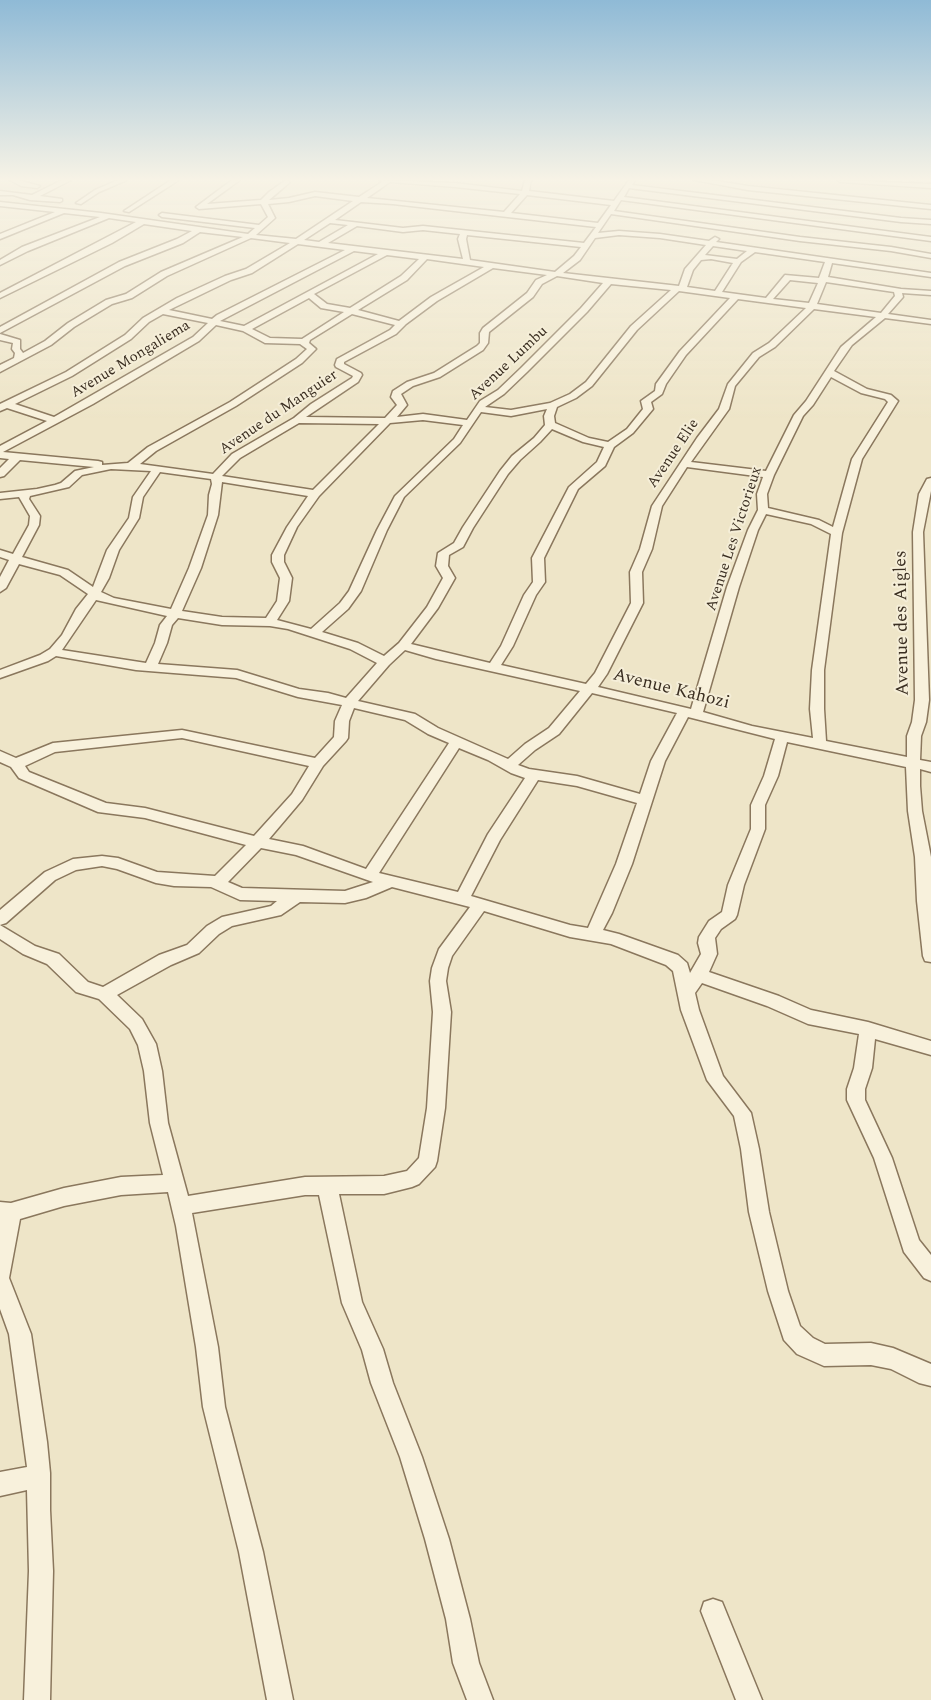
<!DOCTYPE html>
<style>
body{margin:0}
canvas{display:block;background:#eee5c8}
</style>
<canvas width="931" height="1700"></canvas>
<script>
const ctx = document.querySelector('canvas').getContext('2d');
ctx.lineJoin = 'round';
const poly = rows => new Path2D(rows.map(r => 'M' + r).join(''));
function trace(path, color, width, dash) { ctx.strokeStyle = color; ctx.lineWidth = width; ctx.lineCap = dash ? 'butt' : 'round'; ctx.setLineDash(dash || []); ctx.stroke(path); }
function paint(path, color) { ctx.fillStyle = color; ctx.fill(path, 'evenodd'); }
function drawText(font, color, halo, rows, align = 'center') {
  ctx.font = font + ' Spectral,serif'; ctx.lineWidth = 4; ctx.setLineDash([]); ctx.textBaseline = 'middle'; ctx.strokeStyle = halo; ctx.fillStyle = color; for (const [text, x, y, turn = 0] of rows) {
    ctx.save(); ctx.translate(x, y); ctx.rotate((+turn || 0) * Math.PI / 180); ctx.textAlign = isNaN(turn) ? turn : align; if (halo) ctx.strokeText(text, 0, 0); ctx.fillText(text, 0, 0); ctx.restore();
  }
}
const minor = poly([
 [10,180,18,180,40,186,37,188,21,186,10,180],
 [62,180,71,180,40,196,62,199,62,201,60,202,30,200,13,195,0,195,0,191,32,195,62,180],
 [118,180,127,180,99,192,81,204,76,203,95,190,118,180],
 [171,180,179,180,129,212,124,211,171,180],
 [232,180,240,180,207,204,261,200,269,192,286,180,289,181,289,183,269,200,289,198,315,192,359,197,382,182,379,180,455,183,522,191,525,180,531,180,529,191,614,201,629,180,635,180,632,185,901,218,931,220,931,224,901,222,629,188,624,197,931,237,931,241,621,200,614,211,800,237,891,247,931,254,931,258,891,251,800,241,611,214,598,233,619,231,660,234,709,241,715,237,719,239,716,242,931,273,931,277,832,263,828,277,901,289,931,291,931,295,902,293,903,297,888,314,931,320,931,324,885,318,852,345,834,371,867,389,891,395,898,401,862,459,842,533,824,670,824,709,826,741,907,757,907,736,912,722,915,700,913,532,919,494,927,479,931,478,931,491,923,532,929,700,926,722,921,736,920,760,931,762,931,772,920,769,920,786,922,811,931,857,931,962,925,961,923,956,917,901,915,857,908,811,906,767,787,742,778,776,765,805,765,829,744,885,737,915,735,919,721,929,715,938,717,954,709,972,779,996,811,1010,868,1022,931,1041,931,1055,875,1039,872,1068,865,1089,865,1100,892,1158,919,1240,931,1255,931,1281,924,1278,904,1252,874,1158,847,1100,847,1089,854,1068,859,1034,808,1024,767,1006,702,983,695,993,699,1010,723,1076,751,1113,759,1149,769,1212,788,1291,800,1326,813,1338,825,1344,871,1343,893,1348,931,1364,931,1386,919,1383,891,1369,871,1365,824,1366,797,1354,784,1340,768,1291,749,1212,741,1149,734,1116,707,1080,681,1010,673,971,666,965,611,944,570,937,484,911,452,956,448,968,446,981,451,1012,445,1108,437,1161,435,1167,419,1184,412,1187,384,1194,339,1194,362,1302,383,1349,393,1383,422,1457,449,1539,470,1619,479,1663,493,1700,467,1700,453,1663,446,1619,425,1539,400,1457,371,1383,362,1350,342,1303,319,1195,305,1195,192,1213,218,1347,225,1407,263,1552,293,1700,267,1700,239,1552,203,1407,196,1347,176,1226,168,1192,121,1195,64,1206,20,1219,9,1278,31,1334,47,1442,50,1473,50,1510,53,1571,50,1700,24,1700,29,1571,27,1490,0,1496,0,1472,27,1467,9,1334,0,1309,0,1202,11,1203,64,1188,121,1177,163,1175,150,1123,144,1071,138,1045,130,1029,99,999,76,992,47,964,23,954,0,939,0,910,45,872,73,859,102,856,118,858,157,872,215,876,246,845,145,818,98,812,19,778,11,767,0,762,0,751,16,758,53,743,182,730,315,758,334,737,335,721,342,705,298,697,236,678,136,670,56,656,48,661,0,678,0,670,40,655,50,649,62,635,76,609,88,594,60,575,19,564,6,588,0,592,0,577,9,560,0,557,0,550,13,554,29,525,30,516,19,497,0,499,0,493,37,489,55,485,61,483,75,471,94,467,20,460,4,476,0,477,0,468,9,459,0,458,0,446,47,421,7,408,0,411,0,404,66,372,125,335,143,318,177,298,225,276,246,269,290,243,251,238,167,276,132,298,112,304,74,327,51,345,0,372,0,365,14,358,15,353,12,349,13,343,0,340,0,334,20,340,20,349,23,353,45,341,68,323,106,300,126,294,161,272,243,237,200,232,183,243,125,266,0,333,0,327,119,262,177,239,192,231,144,224,112,243,0,298,0,293,136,222,109,218,28,251,0,265,0,260,22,247,100,217,64,213,0,239,0,234,55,212,0,206,0,202,101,213,248,234,255,228,162,217,159,215,162,213,259,225,268,217,261,204,199,209,196,207,232,180],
 [390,182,455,187,520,194,504,212,367,198,390,182],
 [527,195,611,205,598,223,511,213,527,195],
 [315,196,353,201,296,239,256,235,275,218,268,204,289,202,315,196],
 [361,202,393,204,596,227,584,243,423,226,403,228,335,220,361,202],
 [330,223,348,225,319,242,304,240,330,223],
 [357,226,403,232,423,230,460,234,458,239,463,259,328,243,357,226],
 [467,235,581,247,574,256,555,272,470,260,466,239,467,235],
 [619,235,660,238,706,245,685,269,679,286,563,273,580,260,595,238,619,235],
 [298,244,345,250,217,315,212,319,169,310,231,280,252,273,298,244],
 [713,246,747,251,737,259,705,255,713,246],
 [354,251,378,254,244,326,220,321,354,251],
 [755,252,825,262,819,278,785,275,766,298,722,292,741,262,755,252],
 [387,255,419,259,401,276,350,308,327,304,314,294,387,255],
 [427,259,484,267,431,297,399,321,358,310,407,280,427,259],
 [711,259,733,263,715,291,687,287,693,270,701,260,711,259],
 [493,268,547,275,536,280,527,293,483,328,480,333,480,343,477,346,434,373,407,382,393,391,391,397,397,405,385,418,306,417,358,382,362,375,361,373,344,364,344,362,396,334,406,324,437,301,493,268],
 [557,276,603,283,581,308,521,368,498,390,480,401,467,420,423,414,397,417,407,405,401,394,413,386,440,377,483,350,488,343,489,332,533,297,542,284,557,276],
 [790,280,818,283,809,303,773,299,790,280],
 [826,282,894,292,895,296,881,313,817,304,826,282],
 [611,284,671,290,631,326,586,382,570,394,550,403,511,410,485,407,504,394,527,372,587,312,611,284],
 [679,291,730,298,680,351,656,384,655,391,641,401,643,409,627,429,608,442,589,438,555,423,554,416,557,407,576,398,592,386,637,330,679,291],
 [309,298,321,308,344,312,302,339,270,338,252,329,309,298],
 [738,299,806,308,769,343,753,353,728,384,719,409,697,438,652,506,640,549,630,572,631,603,595,673,586,684,501,665,513,646,536,595,545,582,544,558,578,489,605,466,614,447,633,433,653,409,651,402,662,394,666,384,686,355,738,299],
 [814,309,876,317,841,347,806,401,794,415,766,471,691,462,729,409,735,386,759,357,775,347,814,309],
 [163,314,208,323,193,337,54,417,15,404,72,376,131,339,149,322,163,314],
 [352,314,395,325,390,330,337,359,335,365,336,367,353,376,352,378,311,404,294,418,232,454,213,474,140,464,156,451,236,406,302,363,316,349,309,343,310,340,352,314],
 [216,325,243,331,265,343,300,344,307,349,296,359,230,402,148,447,128,463,102,465,102,462,98,461,3,452,93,404,199,341,216,325],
 [831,377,861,393,885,399,888,402,852,459,833,527,819,520,768,508,767,494,774,475,803,416,813,405,831,377],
 [547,409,544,416,545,425,534,438,512,456,500,471,463,527,454,543,438,553,436,566,443,578,427,607,399,643,384,656,358,643,322,632,348,609,361,591,387,530,404,497,460,443,481,412,511,416,547,409],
 [423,420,463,425,454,439,395,496,377,530,349,591,340,603,311,629,277,620,289,601,292,578,284,562,284,555,297,527,319,496,390,423,423,420],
 [299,423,379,424,313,490,222,476,240,458,299,423],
 [552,429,583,442,604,447,597,462,569,487,532,558,533,582,524,595,501,646,490,663,411,644,438,608,455,578,448,566,449,555,463,547,473,528,508,474,520,460,540,442,552,429],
 [687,467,763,477,757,494,758,510,748,530,727,587,691,709,598,687,607,674,643,603,642,572,652,549,662,506,687,467],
 [111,469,151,471,133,497,129,518,107,550,93,587,68,570,22,557,39,525,40,516,29,499,30,496,69,487,82,475,111,469],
 [160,472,211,479,212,484,209,495,208,515,189,568,171,609,114,598,101,592,109,578,119,550,139,518,143,497,160,472],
 [222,482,308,496,287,527,272,555,272,562,280,578,277,601,266,618,222,617,182,611,201,568,218,515,222,482],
 [766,514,811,524,831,534,812,670,810,709,813,738,752,726,703,712,739,587,758,530,766,514],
 [96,600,167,616,160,625,155,643,146,663,62,650,96,600],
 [178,618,222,625,270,626,288,629,350,649,377,663,346,698,328,693,299,689,237,670,158,664,167,643,172,625,178,618],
 [405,650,436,659,580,691,549,728,525,744,508,759,438,728,415,714,358,701,389,665,405,650],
 [592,693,677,713,651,761,640,794,577,776,529,769,518,765,535,750,559,734,592,693],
 [354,708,405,720,428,734,449,743,366,869,303,846,269,839,302,800,323,766,346,741,348,738,349,721,354,708],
 [688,717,775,739,764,776,751,805,751,829,728,885,722,912,709,921,699,937,698,943,701,954,690,973,687,963,678,955,619,934,603,930,612,913,632,864,665,761,688,717],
 [182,738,309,766,292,794,254,836,145,808,106,803,29,772,25,766,55,752,182,738],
 [459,748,488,760,511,773,525,778,488,834,458,892,379,873,459,748],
 [538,780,577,786,637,803,616,864,588,928,570,925,471,896,500,840,538,780],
 [261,848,296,855,373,882,345,891,242,888,228,882,261,848],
 [102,866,117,869,156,883,174,886,211,887,240,900,277,901,271,906,222,917,207,926,187,945,159,955,103,987,88,982,59,954,35,946,0,925,6,923,55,880,76,870,102,866],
 [392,887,470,907,439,949,432,968,430,981,433,1012,427,1108,419,1158,407,1171,384,1176,305,1177,188,1196,168,1123,162,1071,156,1044,142,1019,117,995,171,965,199,953,219,934,232,926,281,915,300,902,345,903,366,898,392,887],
 [694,180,711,180,748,186,931,205,931,209,748,190,694,180],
 [837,180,931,184,931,188,840,182,837,180],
 [713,1599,722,1602,762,1700,736,1700,701,1611,704,1602,713,1599]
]);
const farStreetnames = [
 ["Avenue Mongaliema",131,360,-31],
 ["Avenue Lumbu",509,364,-43],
 ["Avenue du Manguier",279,413,-34],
 ["Avenue Elie",674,454,-56],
 ["Avenue Les Victorieux",735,539,-72]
];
const streetNames = [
 ["Avenue des Aigles",903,623,-91],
 ["Avenue Kahozi",671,690,14]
];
trace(minor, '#8a775d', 3);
paint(minor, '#f8f1dc');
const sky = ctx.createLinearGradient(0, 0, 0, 418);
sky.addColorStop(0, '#8fbad6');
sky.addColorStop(0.43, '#f7f3e6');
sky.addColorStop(1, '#f7f3e600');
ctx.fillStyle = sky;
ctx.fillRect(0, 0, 931, 418);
drawText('15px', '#3a2e21', '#f5eed8', farStreetnames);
drawText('18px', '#3a2e21', '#f5eed8', streetNames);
</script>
